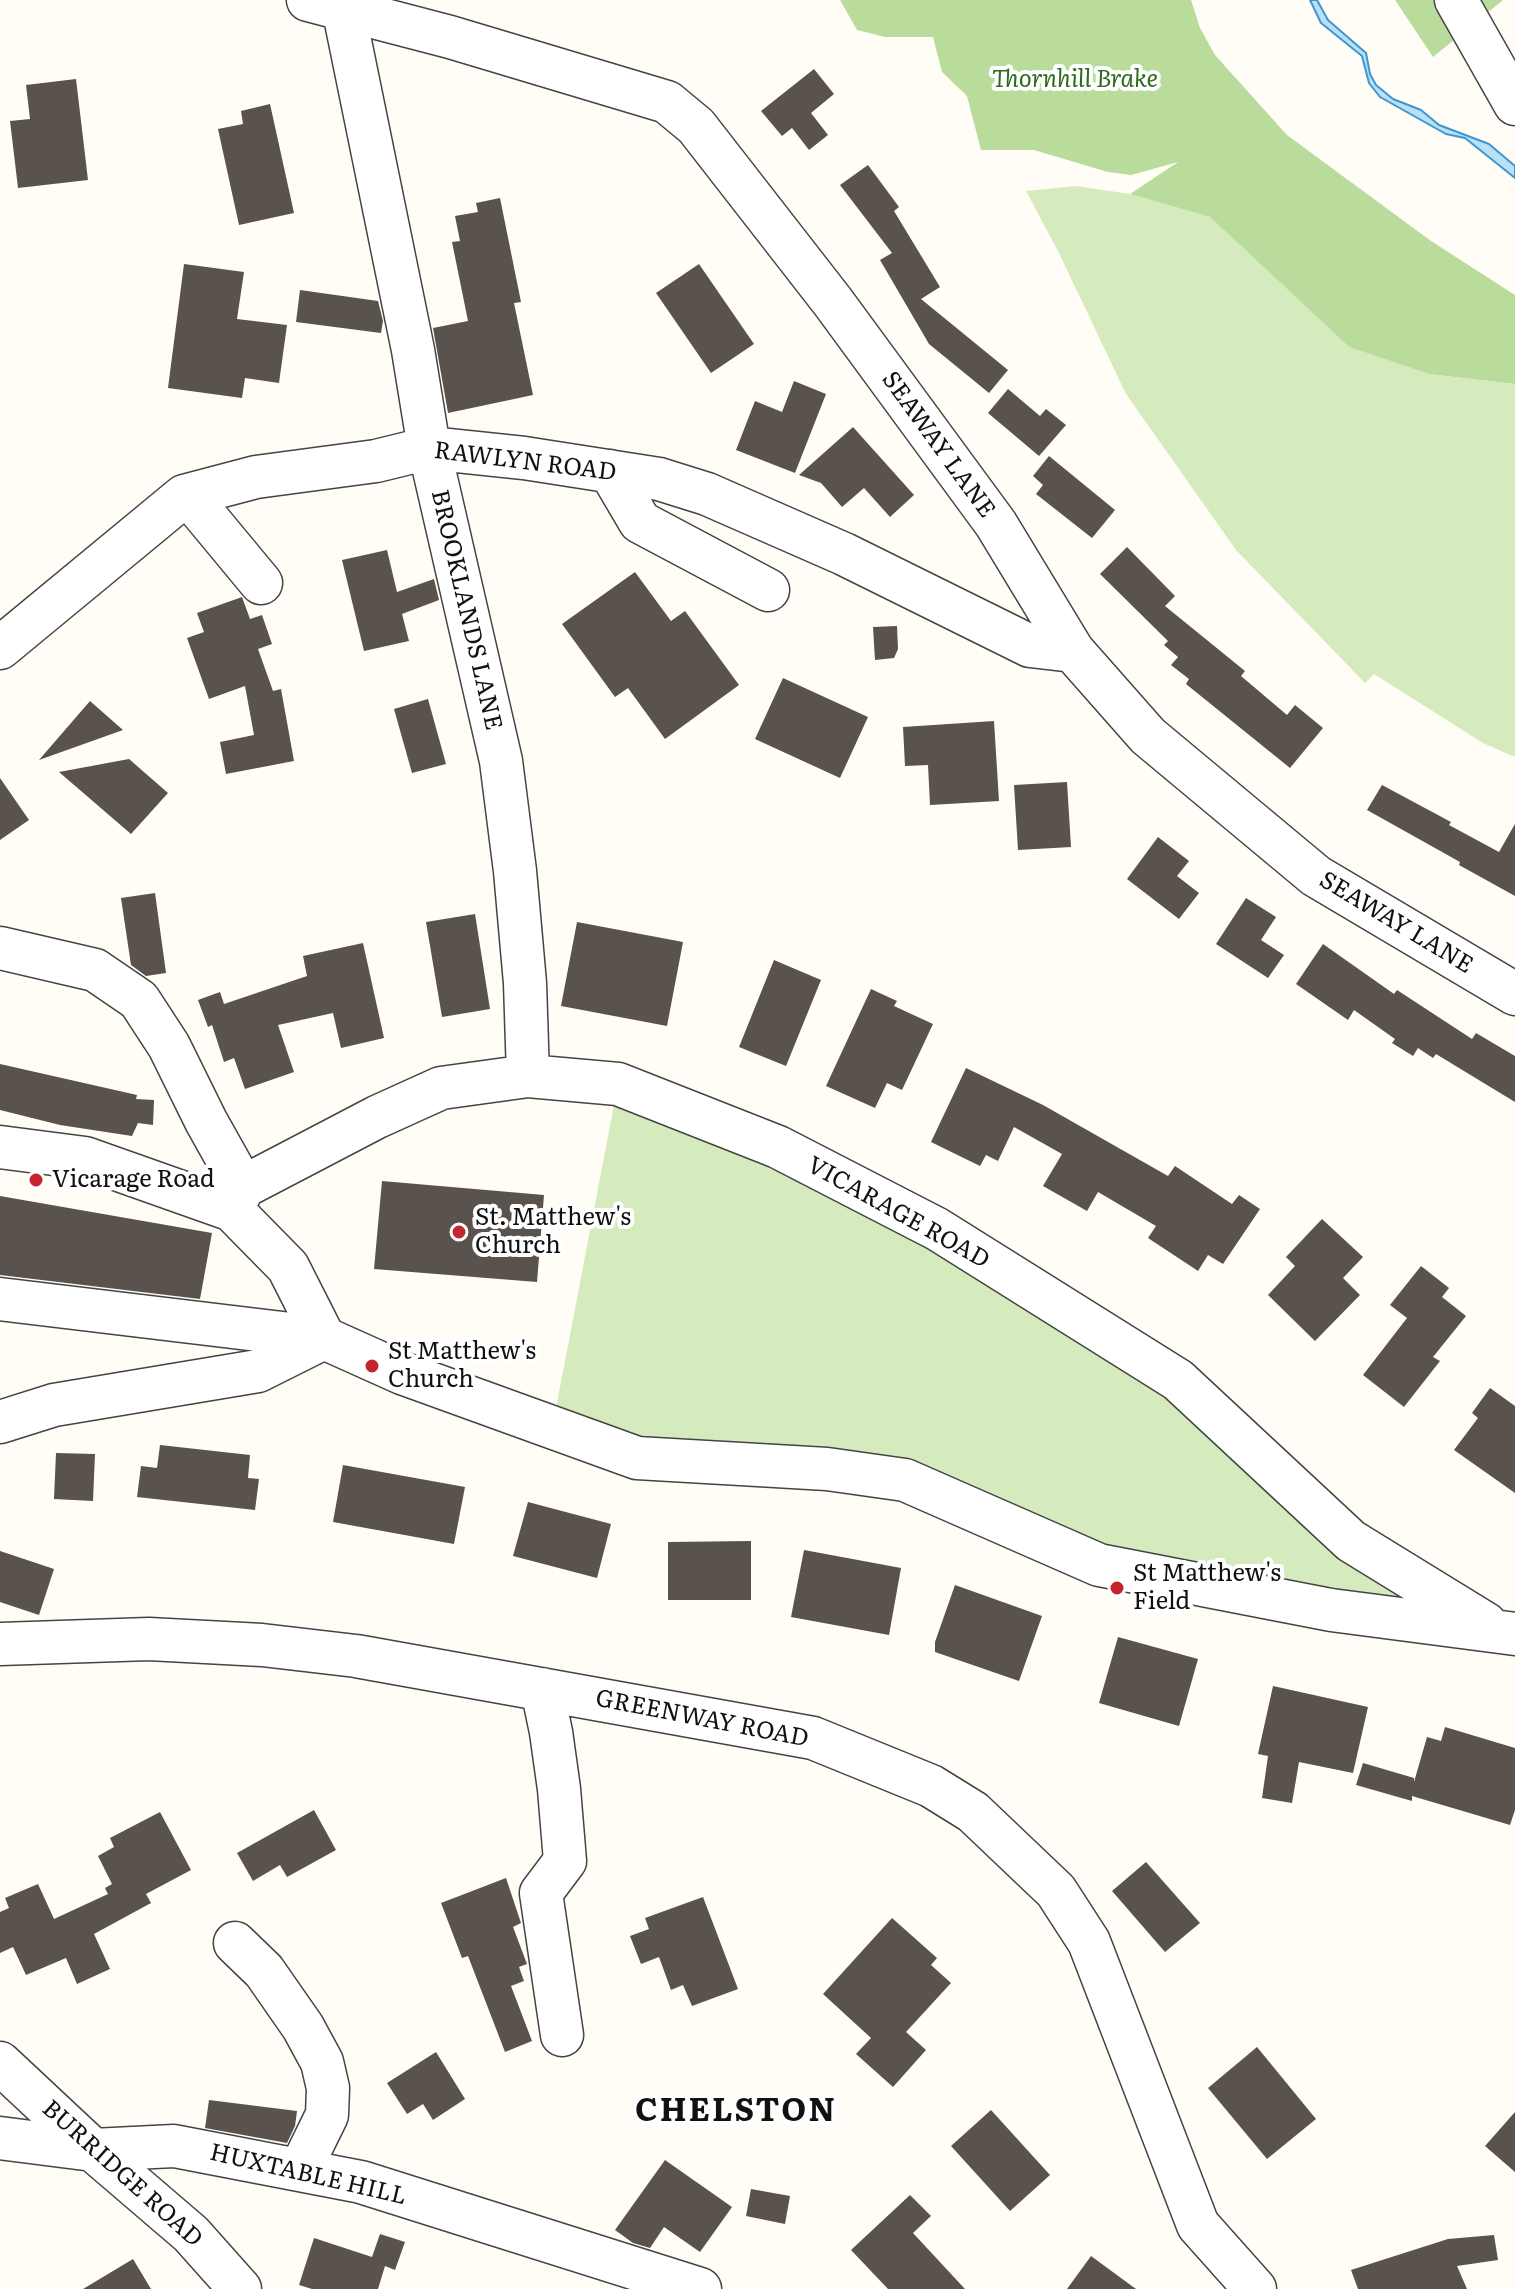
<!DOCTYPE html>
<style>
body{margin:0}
canvas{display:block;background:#fffdf5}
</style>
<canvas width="1515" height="2289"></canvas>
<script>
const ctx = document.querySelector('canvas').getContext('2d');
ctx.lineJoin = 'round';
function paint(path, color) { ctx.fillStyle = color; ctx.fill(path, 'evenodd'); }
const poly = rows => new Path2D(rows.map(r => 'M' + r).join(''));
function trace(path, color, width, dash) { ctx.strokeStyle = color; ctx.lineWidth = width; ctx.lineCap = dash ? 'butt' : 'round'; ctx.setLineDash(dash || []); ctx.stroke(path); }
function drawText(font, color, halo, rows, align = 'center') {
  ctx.font = font + ' Literata,serif'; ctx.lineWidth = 8; ctx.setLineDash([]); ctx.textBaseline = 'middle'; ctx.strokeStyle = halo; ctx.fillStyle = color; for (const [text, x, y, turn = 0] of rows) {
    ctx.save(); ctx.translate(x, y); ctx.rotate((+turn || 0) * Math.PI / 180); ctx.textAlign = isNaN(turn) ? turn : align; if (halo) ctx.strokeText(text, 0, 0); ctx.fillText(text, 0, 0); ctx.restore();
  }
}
const green = poly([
 [1076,186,1130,194,1210,217,1349,347,1429,374,1515,384,1515,757,1483,743,1374,674,1365,683,1236,550,1126,394,1058,251,1026,191],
 [618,1084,937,1229,1497,1631,1239,1593,905,1480,552,1429]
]);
const forest = poly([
 [840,0,1191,0,1200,28,1215,55,1287,135,1431,241,1515,295,1515,384,1429,374,1349,347,1210,217,1130,194,1178,162,1131,175,1108,172,1034,150,981,150,967,96,942,72,933,37,885,37,857,30],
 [1395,0,1503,0,1433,57]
]);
const water = poly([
 [1310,0,1317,0,1328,20,1366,53,1370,74,1376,85,1393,99,1421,110,1439,125,1489,144,1515,166,1515,178,1465,138,1446,134,1380,97,1369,83,1362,56,1321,23,1310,0]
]);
const building = poly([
 [814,69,834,94,811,113,828,135,809,150,792,128,782,136,761,111],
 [76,79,88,180,18,188,10,121,30,119,26,85],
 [270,104,294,213,239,225,218,129,243,124,241,111],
 [868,165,899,207,894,211,940,287,921,299,1008,370,989,393,929,344,880,260,892,253,840,185],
 [500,198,521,302,514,303,533,395,448,413,433,328,468,321,452,242,460,241,455,216,478,212,476,203],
 [184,264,244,272,237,319,287,325,279,383,245,378,242,398,168,388],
 [699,264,754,344,711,373,656,293],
 [300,290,378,301,383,321,381,333,296,322],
 [794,381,826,394,795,473,736,450,755,401,782,412],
 [1008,389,1040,416,1046,409,1066,425,1039,456,988,413],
 [853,427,914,495,890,517,864,488,842,507,821,483,799,475],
 [1049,456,1115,510,1092,538,1036,494,1043,485,1033,476],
 [1127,547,1175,596,1165,606,1245,671,1241,676,1287,715,1295,705,1323,728,1290,768,1186,684,1189,679,1171,665,1178,657,1164,645,1168,641,1100,574],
 [387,550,397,592,434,579,439,600,402,614,409,641,364,651,342,560],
 [635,572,671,621,685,611,739,685,665,739,628,688,615,697,562,624],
 [242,597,250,619,262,615,272,644,258,649,273,691,281,689,294,761,226,774,220,742,254,735,245,686,209,699,187,638,204,632,197,613],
 [897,626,898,649,894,658,875,660,873,627],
 [783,678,868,717,840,778,755,739],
 [428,699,446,764,412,773,394,709],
 [90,701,123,730,39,760],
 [994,721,999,801,930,805,928,765,905,766,903,727],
 [129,759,168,793,131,834,59,772],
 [0,778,29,820,0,840],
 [1067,782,1071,847,1018,850,1014,785],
 [1382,785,1451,822,1449,825,1499,852,1515,824,1515,896,1459,865,1460,862,1367,810],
 [1158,837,1189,861,1177,876,1199,893,1179,919,1127,879],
 [155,893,166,973,146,976,131,965,121,898],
 [1246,898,1276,917,1261,940,1284,955,1268,978,1216,944],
 [475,914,490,1009,442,1017,426,922],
 [577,922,683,942,667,1026,561,1006],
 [363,943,384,1038,341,1048,333,1013,278,1025,294,1072,245,1089,234,1058,224,1062,212,1025,208,1027,198,1000,220,992,224,1004,307,976,303,956],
 [1323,944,1394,994,1397,990,1472,1039,1476,1033,1515,1056,1515,1102,1436,1054,1433,1058,1418,1048,1413,1056,1392,1043,1395,1039,1354,1010,1348,1020,1296,984],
 [774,960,821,980,786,1066,739,1047],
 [871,989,897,1001,894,1006,933,1024,902,1090,887,1083,875,1108,826,1086],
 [0,1064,137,1095,136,1099,154,1100,153,1125,138,1123,132,1136,60,1125,0,1110],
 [966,1068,1043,1105,1168,1176,1175,1166,1232,1204,1239,1195,1260,1209,1223,1264,1208,1255,1198,1271,1148,1238,1156,1226,1098,1192,1087,1211,1043,1186,1062,1154,1014,1127,998,1161,986,1155,980,1166,931,1142],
 [382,1181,544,1195,537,1282,374,1269],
 [0,1196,212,1233,200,1299,0,1275],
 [1322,1219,1363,1257,1343,1278,1360,1295,1315,1341,1268,1295,1295,1266,1286,1257],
 [1421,1266,1449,1288,1442,1297,1466,1316,1433,1357,1440,1361,1404,1407,1363,1375,1407,1318,1390,1305],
 [1490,1388,1515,1406,1515,1493,1454,1450,1478,1418,1472,1413],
 [160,1445,250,1455,248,1478,259,1479,255,1510,137,1497,141,1466,157,1468],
 [56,1453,95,1454,93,1501,54,1499],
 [343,1465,465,1487,454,1544,333,1522],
 [528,1502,611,1524,597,1578,513,1556],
 [751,1541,751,1600,668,1600,668,1542],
 [804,1550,901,1568,889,1635,791,1617],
 [0,1551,54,1569,39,1615,0,1602],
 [955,1585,1042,1616,1019,1681,935,1652,935,1642],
 [1118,1637,1198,1659,1179,1726,1099,1703],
 [1273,1686,1368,1707,1353,1773,1299,1762,1292,1803,1262,1798,1268,1756,1258,1754],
 [1445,1727,1515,1748,1515,1810,1510,1825,1412,1796,1412,1801,1356,1785,1363,1763,1414,1778,1414,1782,1427,1737,1441,1741],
 [314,1810,336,1850,287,1877,280,1865,253,1881,237,1853],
 [160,1812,191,1870,146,1894,151,1903,94,1934,110,1969,77,1984,66,1958,26,1975,13,1947,0,1953,0,1912,9,1908,5,1898,38,1884,54,1919,108,1894,105,1888,112,1884,98,1856,114,1847,110,1838],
 [1146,1862,1200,1923,1165,1952,1112,1891],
 [506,1878,521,1923,513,1927,527,1964,519,1967,524,1981,511,1986,532,2041,505,2052,468,1956,462,1958,441,1903],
 [703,1897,738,1989,692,2006,683,1985,671,1990,659,1957,641,1964,630,1936,649,1929,645,1918],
 [892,1918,937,1958,931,1965,951,1983,906,2032,926,2050,893,2087,856,2054,871,2038,823,1994],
 [1257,2047,1316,2119,1267,2159,1208,2088],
 [436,2052,465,2099,433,2120,423,2104,407,2114,387,2083],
 [209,2100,297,2111,295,2126,287,2143,205,2128],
 [991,2110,1050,2175,1010,2211,951,2146],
 [1515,2112,1515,2172,1485,2146],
 [665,2160,732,2207,700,2252,664,2227,650,2248,633,2243,615,2230],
 [751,2189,790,2196,785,2224,746,2216],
 [910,2195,931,2216,913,2233,965,2289,888,2289,851,2250],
 [380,2234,405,2242,395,2270,385,2266,378,2289,312,2289,299,2285,314,2238,372,2257],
 [1494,2235,1498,2260,1457,2266,1467,2289,1358,2289,1351,2270,1448,2239],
 [1091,2256,1136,2289,1067,2289],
 [133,2259,151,2289,83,2289]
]);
const minor = poly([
 [308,0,450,37,667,102,696,126,833,302,996,524,1073,651,1148,736,1316,876,1515,994],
 [1456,0,1515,104],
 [343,7,413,350,429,448,501,761,515,871,525,983,528,1076],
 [610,471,640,522,768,590],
 [188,495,261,583],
 [0,648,184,496,256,477,376,461,429,448,524,458,659,479,707,494,844,554,1030,646,1073,651],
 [0,948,95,970,139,1000,169,1046,206,1121,243,1187],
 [0,1147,85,1158,232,1210,288,1267,324,1338,402,1373,637,1458,827,1469,905,1480,1099,1565,1331,1610,1515,1634],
 [232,1210,243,1187,377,1117,441,1088,528,1076,618,1084,778,1147,937,1229,1178,1380,1351,1541,1486,1624],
 [0,1299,324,1338],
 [0,1422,54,1405,258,1371,324,1338],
 [0,1644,149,1639,262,1645,356,1656,813,1738,931,1786,973,1812,1056,1891,1089,1942,1198,2225,1255,2289],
 [542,1689,551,1732,559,1789,565,1861,541,1893,562,2035],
 [235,1943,264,1971,303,2027,322,2062,328,2088,327,2115,300,2170],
 [0,2063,93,2150,191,2234,240,2289],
 [0,2138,93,2150,174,2146,361,2182,700,2289]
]);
const markers = [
 [36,1180,8,"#c4262e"],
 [459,1232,8,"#c4262e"],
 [372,1366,8,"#c4262e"],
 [1117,1588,8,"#c4262e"]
];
const parkNames = [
 ["Thornhill Brake",1075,80]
];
const streetNames = [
 ["SEAWAY LANE",938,445,54],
 ["RAWLYN ROAD",525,462,7],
 ["BROOKLANDS LANE",466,610,77],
 ["SEAWAY LANE",1396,923,31],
 ["VICARAGE ROAD",898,1213,29],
 ["GREENWAY ROAD",702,1719,11],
 ["BURRIDGE ROAD",122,2174,42],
 ["HUXTABLE HILL",308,2175,13]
];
const poiNames = [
 ["Vicarage Road",52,1180],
 ["St. Matthew's",475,1218],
 ["Church",475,1246],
 ["St Matthew's",388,1352],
 ["Church",388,1380],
 ["St Matthew's",1133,1574],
 ["Field",1133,1602]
];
const districtNames = [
 ["CHELSTON",736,2112]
];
paint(green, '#d5ebbd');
paint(forest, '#b9dc9c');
paint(water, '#b9e0f7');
trace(water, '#3f96cf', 2);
paint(building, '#5a524d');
trace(minor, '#444', 45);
trace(minor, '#fff', 42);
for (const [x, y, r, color] of markers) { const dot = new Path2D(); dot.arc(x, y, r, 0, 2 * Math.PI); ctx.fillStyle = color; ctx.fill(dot); trace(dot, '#fff', 3); }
drawText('italic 24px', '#2f6b1f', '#fff', parkNames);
drawText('24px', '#111', '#fff', streetNames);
drawText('24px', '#111', '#fff', poiNames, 'left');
ctx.letterSpacing = '2px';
drawText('bold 32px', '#111', '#fff', districtNames);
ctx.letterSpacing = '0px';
</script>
